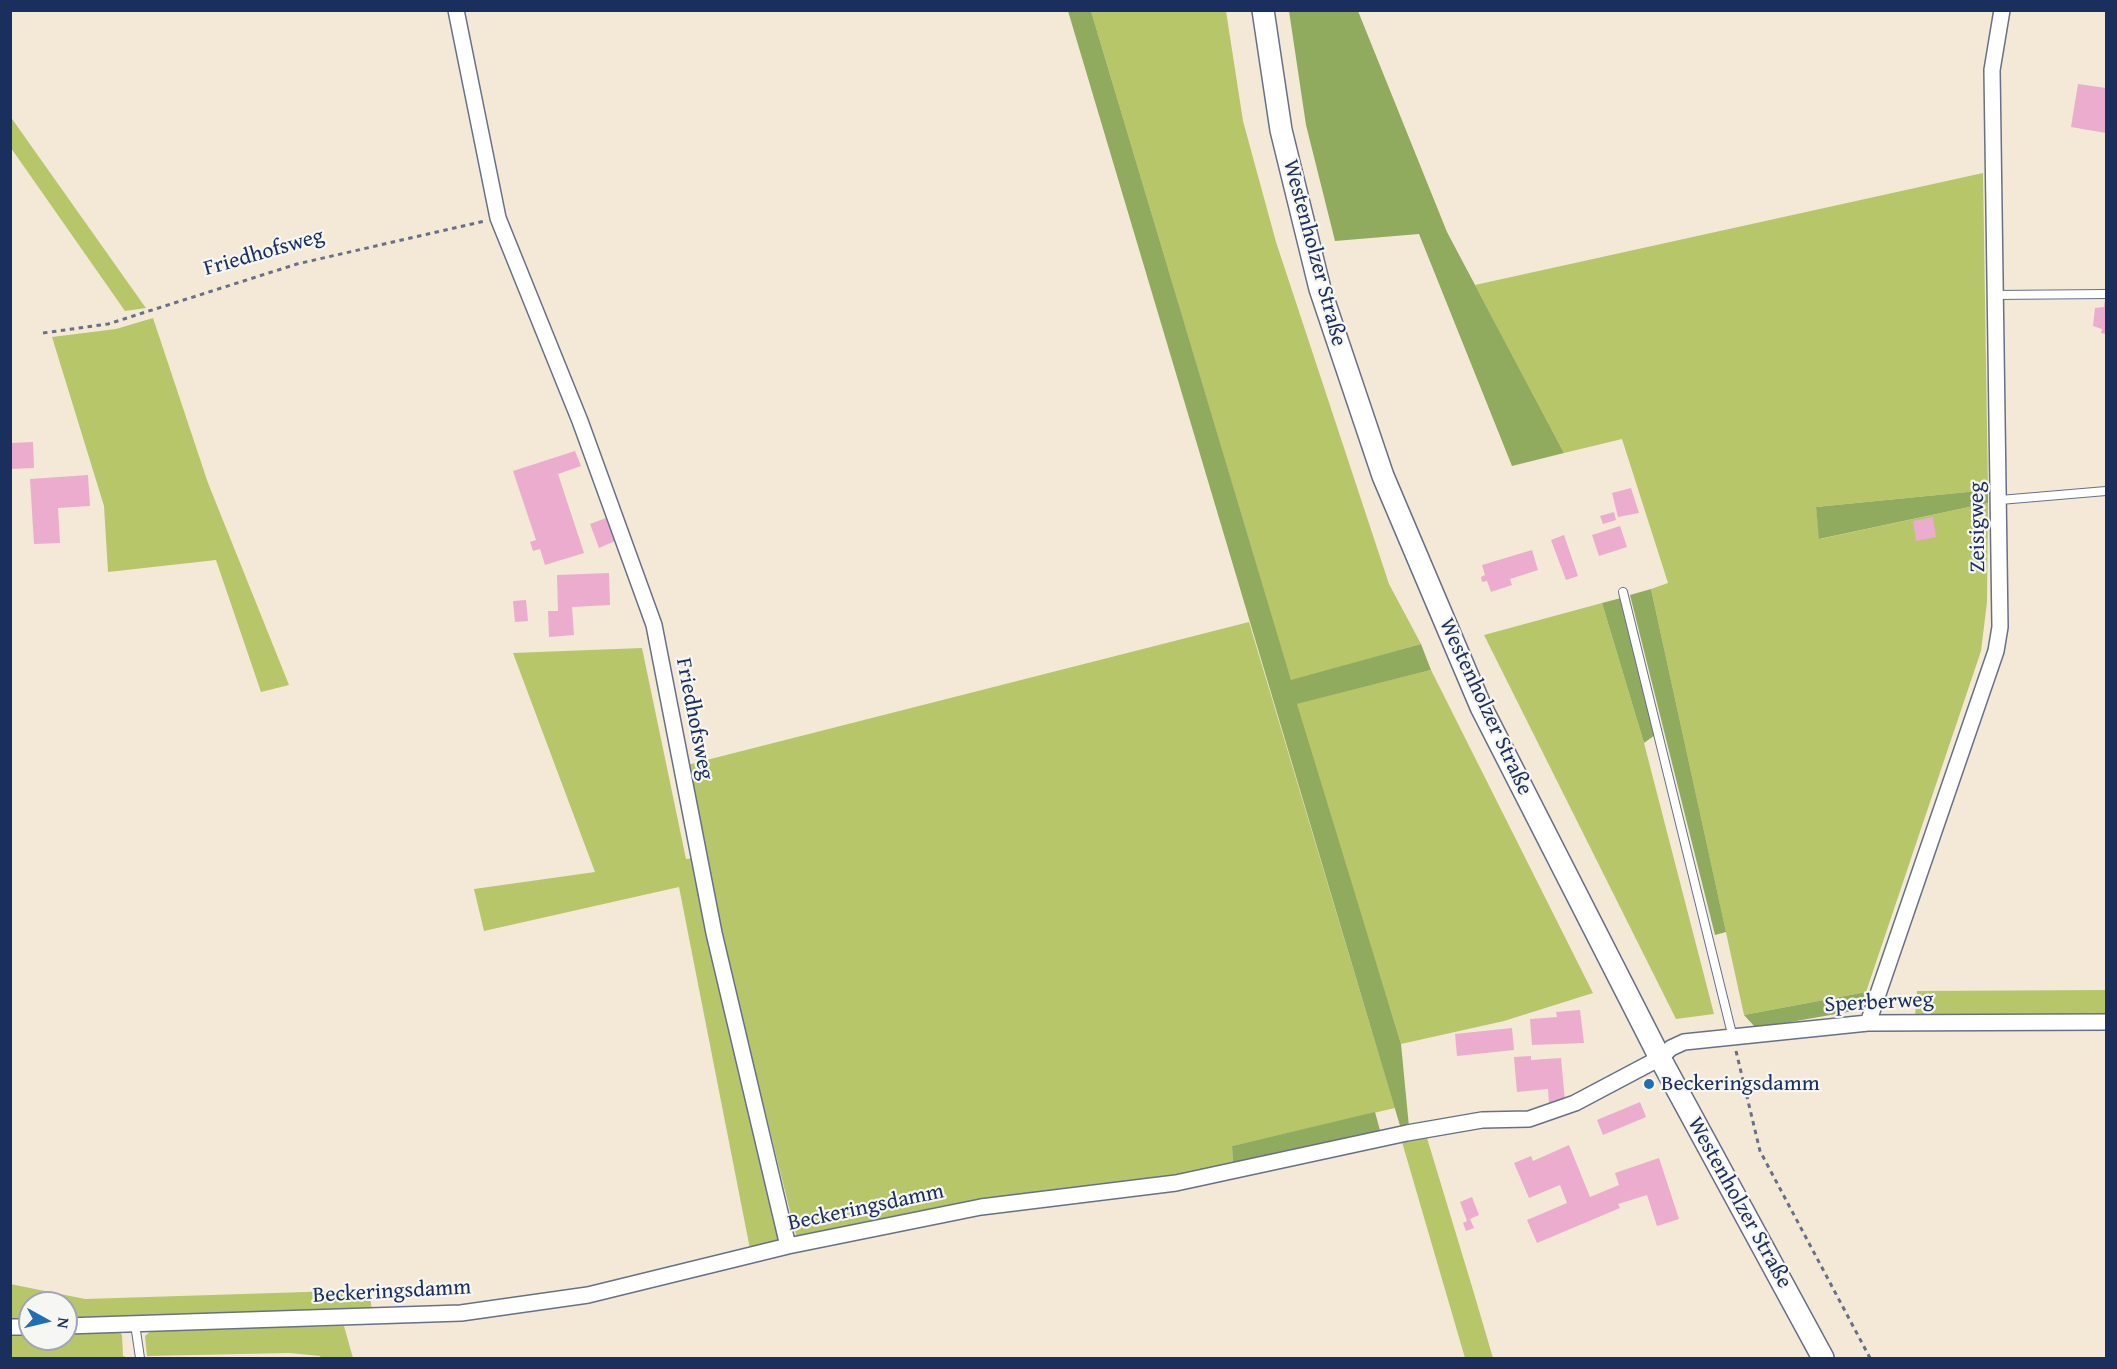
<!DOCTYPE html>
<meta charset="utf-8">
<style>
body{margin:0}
#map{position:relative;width:2117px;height:1369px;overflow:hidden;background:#f4e9d6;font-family:"Gentium Book Plus",serif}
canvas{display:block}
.frame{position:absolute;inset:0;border:12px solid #1b2f5e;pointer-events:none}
.north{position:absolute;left:18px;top:1291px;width:60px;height:60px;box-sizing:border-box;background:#f6f6f2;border:2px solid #9ea6b7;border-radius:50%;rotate:98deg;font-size:16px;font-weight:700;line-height:24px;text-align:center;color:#1b2f5e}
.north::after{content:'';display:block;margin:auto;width:21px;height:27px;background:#1f6fb2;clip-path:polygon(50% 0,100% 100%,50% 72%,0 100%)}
</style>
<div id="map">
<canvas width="2117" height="1369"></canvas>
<div class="frame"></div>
<div class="north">N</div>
</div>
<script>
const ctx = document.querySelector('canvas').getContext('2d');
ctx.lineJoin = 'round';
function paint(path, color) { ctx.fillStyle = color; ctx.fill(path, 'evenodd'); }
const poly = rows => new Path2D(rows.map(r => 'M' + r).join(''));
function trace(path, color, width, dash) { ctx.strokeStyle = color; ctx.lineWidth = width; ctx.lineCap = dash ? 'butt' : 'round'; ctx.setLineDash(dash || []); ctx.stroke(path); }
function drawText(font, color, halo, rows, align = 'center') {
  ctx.font = font + ' "Gentium Book Plus",serif'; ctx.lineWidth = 4.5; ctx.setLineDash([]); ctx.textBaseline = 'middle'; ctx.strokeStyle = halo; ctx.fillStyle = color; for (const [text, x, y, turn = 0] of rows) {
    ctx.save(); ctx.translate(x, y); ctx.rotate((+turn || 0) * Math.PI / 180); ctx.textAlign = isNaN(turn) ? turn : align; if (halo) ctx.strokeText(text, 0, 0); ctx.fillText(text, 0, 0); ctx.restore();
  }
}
const green = poly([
 [1091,11,1226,11,1243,121,1276,242,1389,584,1421,644,1291,681],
 [10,116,143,304,146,308,125,311,11,148],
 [1983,173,1988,490,1816,507,1820,539,1988,503,1987,602,1981,651,1866,992,1744,1015,1651,589,1668,583,1622,439,1564,453,1475,285],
 [153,318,208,483,289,685,261,692,216,560,108,572,104,506,52,337,116,329],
 [1602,603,1644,743,1714,1014,1676,1019,1484,635],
 [1249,622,1395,1108,1232,1146,1233,1165,797,1239,720,931,687,765],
 [642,648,686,859,694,858,784,1242,750,1249,679,887,484,931,474,889,595,872,513,653],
 [1431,670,1593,993,1504,1021,1401,1044,1296,704],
 [2106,990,2106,1015,1915,1016,1917,991],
 [1427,1138,1473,1290,1493,1358,1465,1358,1402,1142],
 [10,1284,85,1299,369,1290,372,1310,66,1318,66,1303,30,1303,30,1319,11,1320],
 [344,1326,353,1358,321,1358,320,1356,290,1353,147,1356,145,1336,153,1329],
 [118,1330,122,1335,123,1356,128,1358,11,1358,10,1333,30,1332,30,1339,66,1339,66,1331]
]);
const forest = poly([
 [1068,11,1091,11,1291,680,1421,644,1431,670,1297,704,1401,1044,1409,1127,1401,1129],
 [1289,11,1358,11,1447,232,1564,453,1512,466,1419,234,1335,241,1306,125],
 [1988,490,1988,503,1819,539,1816,507],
 [1651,589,1726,932,1715,935,1630,595],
 [1621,598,1655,735,1644,743,1602,603],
 [1866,992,1859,1010,1756,1028,1744,1015],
 [1375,1112,1381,1134,1233,1165,1232,1146]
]);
const building = poly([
 [2078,84,2106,88,2106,133,2071,127],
 [2105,299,2106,299,2106,334,2101,333,2102,329,2093,326,2095,308,2104,307],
 [33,442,34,468,10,469,10,443],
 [575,451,581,466,558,474,584,553,545,565,540,549,533,551,530,542,536,540,513,471],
 [88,475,90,506,58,508,60,543,34,544,30,479],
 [1631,488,1639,513,1618,517,1612,493],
 [1614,512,1616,520,1603,524,1600,516],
 [1933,517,1936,537,1916,541,1913,521],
 [606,518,615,541,599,548,590,524],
 [1620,526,1627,547,1599,556,1592,535],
 [1564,535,1578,576,1566,580,1551,540],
 [1532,550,1538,570,1510,579,1512,585,1491,592,1487,581,1482,582,1481,577,1485,575,1482,565],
 [609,573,610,605,572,607,574,635,549,637,548,611,558,611,557,575],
 [526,600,528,621,515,622,513,601],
 [1580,1010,1584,1043,1532,1045,1530,1019,1557,1017,1556,1012],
 [1512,1028,1514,1050,1457,1056,1455,1034],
 [1531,1056,1531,1060,1561,1058,1565,1101,1549,1103,1548,1089,1517,1092,1514,1057],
 [1640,1102,1646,1117,1603,1135,1597,1120],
 [1569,1145,1590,1197,1619,1185,1615,1173,1659,1158,1679,1219,1657,1226,1647,1195,1618,1204,1620,1208,1537,1243,1527,1220,1567,1203,1560,1185,1529,1198,1514,1163,1531,1156,1533,1161],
 [1472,1197,1479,1215,1470,1219,1474,1228,1466,1231,1463,1223,1467,1221,1460,1202]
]);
const path = poly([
 [43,333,108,324,297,264,485,221],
 [1736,1051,1760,1151,1870,1358]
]);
const lane = poly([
 [1996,295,2106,294],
 [2000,500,2106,491],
 [1623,592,1733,1038],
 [135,1324,140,1358]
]);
const street = poly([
 [456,10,498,218,580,421,654,625,714,933,788,1246],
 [1868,1023,1996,651,2000,627,1992,70,2002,10],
 [66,1326,461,1313,588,1295,788,1246,981,1207,1176,1183,1407,1133,1482,1120,1529,1119,1575,1103,1660,1058,1671,1048,1684,1042,1868,1023,2106,1022],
 [10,1327,30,1327]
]);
const secondary = poly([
 [1263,10,1281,130,1320,289,1383,476,1481,707,1660,1058,1823,1358]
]);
const markers = [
 [1649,1084,6,"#1f6fb2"]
];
const streetNames = [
 ["Friedhofsweg",264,253,-16],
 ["Westenholzer Straße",1314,253,75],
 ["Zeisigweg",1978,527,-91],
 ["Westenholzer Straße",1485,707,65],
 ["Friedhofsweg",694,719,79],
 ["Sperberweg",1879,1003,-3],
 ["Westenholzer Straße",1739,1203,61],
 ["Beckeringsdamm",866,1208,-12],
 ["Beckeringsdamm",392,1292,-3]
];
const poiNames = [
 ["Beckeringsdamm",1661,1084]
];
paint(green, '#b6c669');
paint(forest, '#90ab5d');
paint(building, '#ebacce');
trace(lane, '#677088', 10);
trace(street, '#677088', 18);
trace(secondary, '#677088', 24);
trace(path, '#677088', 3, [4.5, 4.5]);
trace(lane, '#fff', 8);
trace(street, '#fff', 15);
trace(secondary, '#fff', 21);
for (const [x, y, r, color] of markers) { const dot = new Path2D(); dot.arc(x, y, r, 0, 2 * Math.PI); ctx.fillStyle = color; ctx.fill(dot); trace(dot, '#f6f6f2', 2); }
drawText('22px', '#1b2f5e', '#f6f6f2', streetNames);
drawText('22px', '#1b2f5e', '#f6f6f2', poiNames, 'left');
</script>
